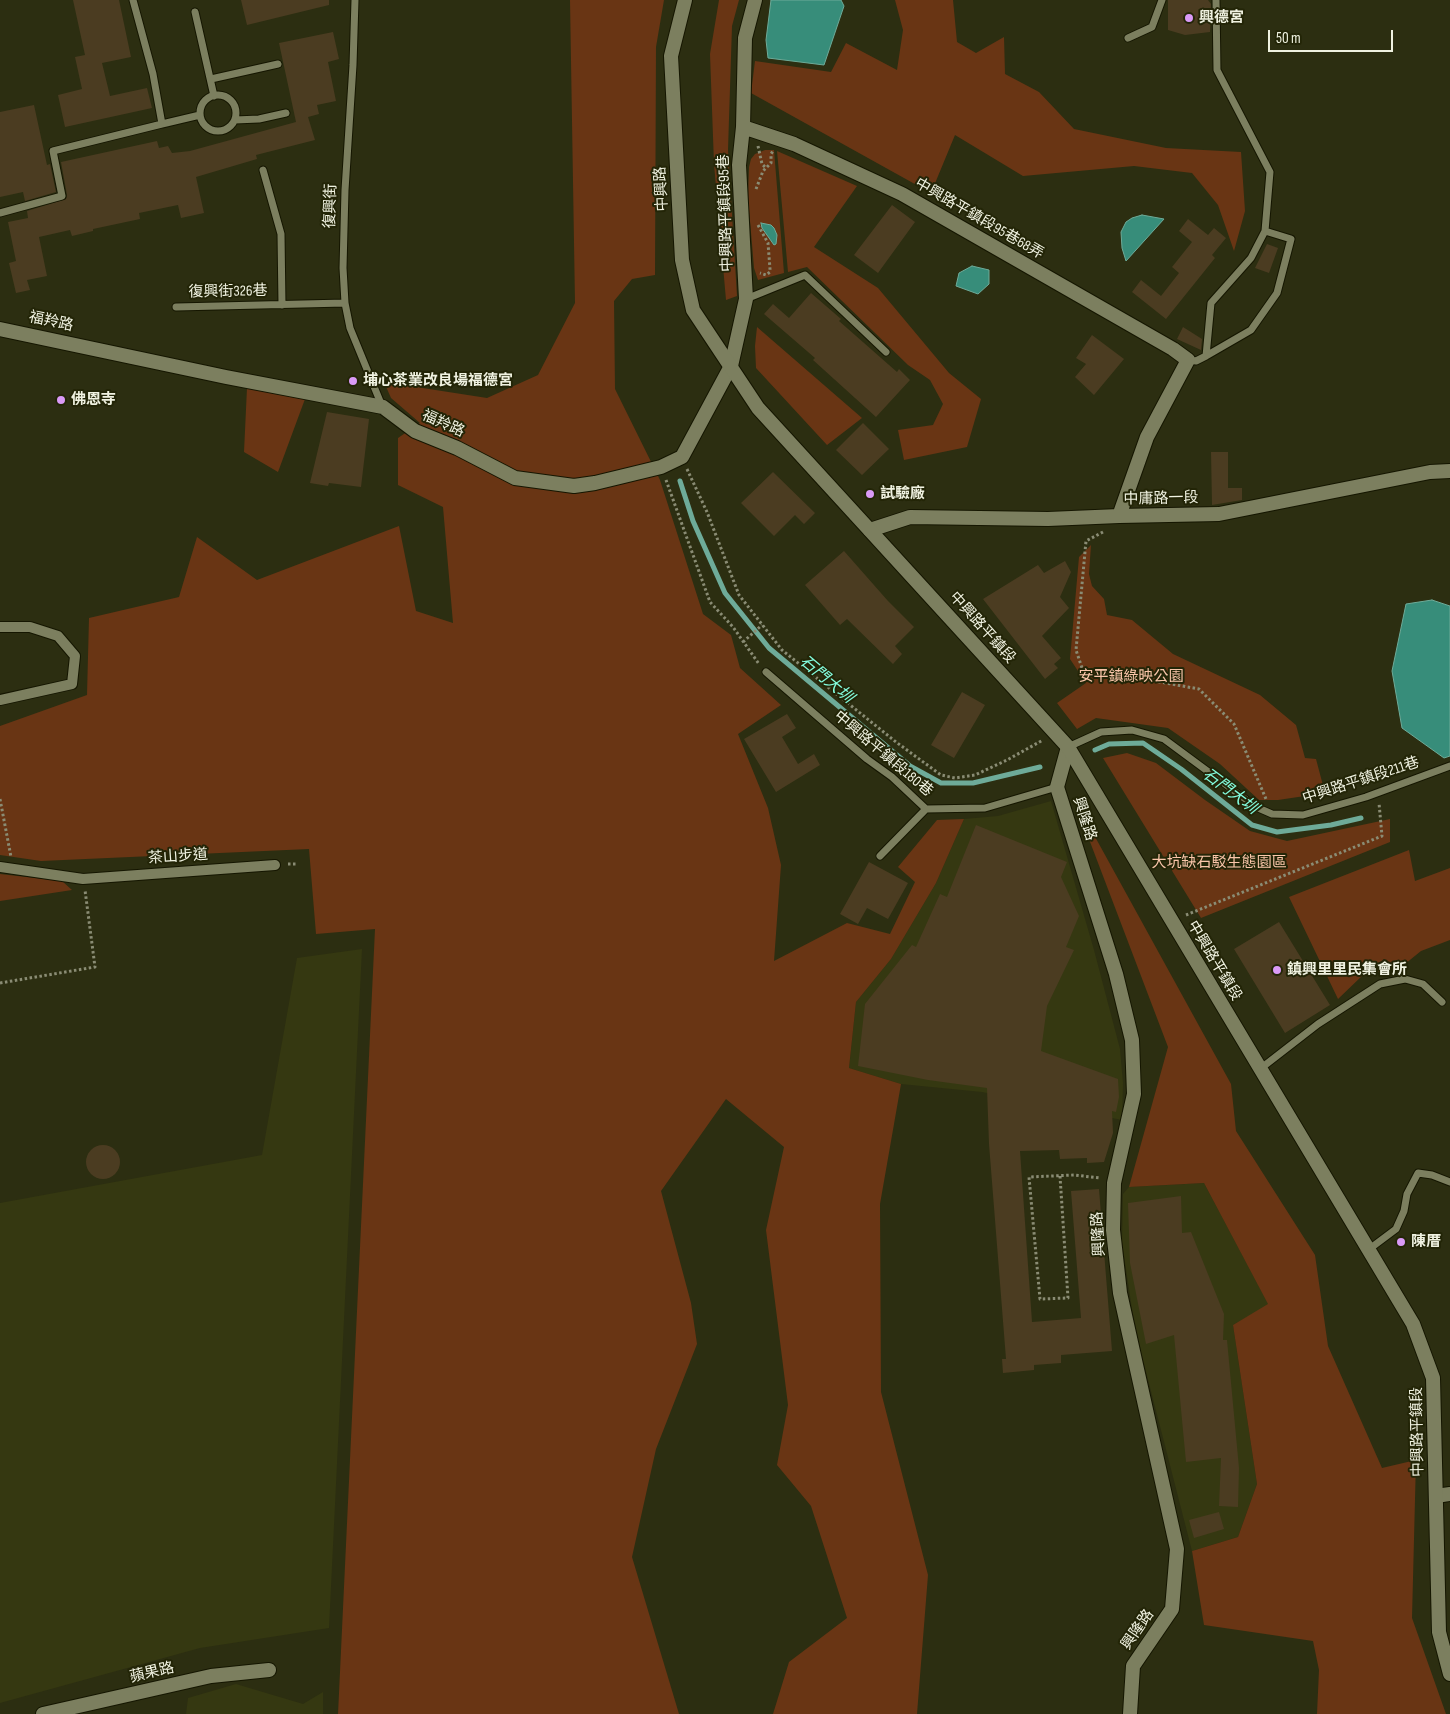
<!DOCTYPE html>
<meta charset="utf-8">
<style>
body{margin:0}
#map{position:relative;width:1450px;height:1714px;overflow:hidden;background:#2c2e11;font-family:"Sofia Sans Condensed",sans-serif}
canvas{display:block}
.scale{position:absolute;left:1268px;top:30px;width:125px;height:22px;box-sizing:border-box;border:2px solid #f0f2e1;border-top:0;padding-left:6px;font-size:15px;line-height:18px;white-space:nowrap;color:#f0f2e1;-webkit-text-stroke:4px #232507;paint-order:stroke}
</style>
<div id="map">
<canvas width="1450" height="1714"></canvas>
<div class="scale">50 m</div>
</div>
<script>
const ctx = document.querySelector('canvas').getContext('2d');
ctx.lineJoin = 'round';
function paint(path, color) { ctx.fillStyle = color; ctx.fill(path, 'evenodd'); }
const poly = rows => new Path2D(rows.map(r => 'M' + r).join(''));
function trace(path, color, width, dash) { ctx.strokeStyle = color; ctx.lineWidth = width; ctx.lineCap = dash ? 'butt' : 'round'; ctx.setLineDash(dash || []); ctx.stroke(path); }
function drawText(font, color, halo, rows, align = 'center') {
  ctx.font = font + ' "Sofia Sans Condensed","Noto Sans TC",sans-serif'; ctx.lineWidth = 4; ctx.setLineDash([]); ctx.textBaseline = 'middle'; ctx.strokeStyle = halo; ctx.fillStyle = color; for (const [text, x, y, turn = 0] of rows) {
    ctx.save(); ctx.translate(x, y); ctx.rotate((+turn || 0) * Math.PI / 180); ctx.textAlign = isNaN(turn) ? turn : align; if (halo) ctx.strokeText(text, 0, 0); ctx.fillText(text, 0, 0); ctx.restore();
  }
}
const built = poly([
 [1051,801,1094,950,1120,1049,1123,1083,1122,1120,982,1092,901,1084,849,1068,856,1002,891,959,936,883,964,819,998,816],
 [362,949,329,1628,200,1648,0,1703,0,1203,262,1155,297,958],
 [1204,1183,1269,1305,1233,1325,1257,1484,1238,1537,1192,1551,1141,1352,1132,1309,1122,1242,1123,1194,1129,1187],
 [236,1684,303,1704,323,1692,323,1714,186,1714,188,1698]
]);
const green = poly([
 [570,0,664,0,656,47,655,275,632,279,614,301,615,389,660,480,703,614,731,635,740,668,781,705,738,734,768,808,781,865,774,961,847,923,890,934,915,882,898,867,937,820,964,819,936,883,891,959,856,1002,849,1068,901,1084,880,1204,881,1392,928,1575,917,1714,773,1714,789,1662,847,1618,811,1506,777,1465,788,1405,766,1230,784,1147,726,1099,661,1191,691,1303,697,1344,656,1449,632,1557,679,1714,338,1714,375,929,316,934,309,849,41,861,0,855,0,726,87,695,89,618,179,597,197,537,257,580,399,526,416,611,453,623,443,507,398,485,398,438,420,423,391,398,384,382,487,398,538,375,575,303],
 [719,0,739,0,732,26,728,150,737,296,726,300,714,164,710,54],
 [895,0,953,0,957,42,976,53,1004,37,1005,74,1039,92,1074,129,1166,148,1241,152,1245,211,1234,251,1218,205,1192,173,1134,166,1023,176,955,135,931,193,751,93,755,61,831,72,846,43,897,70,903,30],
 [765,150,774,150,784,273,758,280,754,268,752,244,748,198,749,167,751,159,755,154],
 [777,151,857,186,814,247,878,288,949,373,981,399,967,447,904,460,898,430,933,425,943,404,930,380,908,365,807,267,788,272],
 [757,327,862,418,827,445,756,368,755,346],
 [247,388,305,399,278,472,244,452],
 [1091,545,1089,574,1092,586,1104,599,1107,615,1132,620,1173,654,1260,695,1296,725,1305,758,1316,759,1325,793,1278,800,1259,800,1220,764,1168,728,1096,718,1077,729,1057,703,1086,683,1070,659,1079,557],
 [1127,753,1156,763,1205,800,1250,831,1287,841,1390,819,1390,842,1201,918,1103,758],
 [1088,824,1231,1084,1236,1131,1315,1255,1328,1346,1382,1468,1416,1460,1412,1618,1446,1714,1317,1714,1319,1670,1313,1641,1204,1625,1192,1551,1238,1537,1257,1484,1233,1325,1268,1304,1204,1183,1129,1187,1168,1047,1084,826],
 [1409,850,1415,881,1450,868,1450,940,1421,951,1400,968,1363,975,1338,999,1289,897],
 [0,874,62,881,72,890,0,901]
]);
const water = poly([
 [771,0,841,0,844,6,824,65,768,58,766,40,771,0],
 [1142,215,1164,219,1126,261,1122,248,1121,232,1126,222,1132,218,1142,215],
 [761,223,771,225,774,228,777,235,776,244,774,245,762,228,761,223],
 [972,266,989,270,989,284,978,294,956,286,959,273,972,266],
 [1432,600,1450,606,1450,756,1444,758,1402,728,1392,671,1406,604,1432,600]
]);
const stream = poly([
 [680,481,693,521,725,593,769,648,910,766,941,783,973,783,1040,767],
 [1095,750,1109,744,1143,743,1181,769,1252,825,1277,832,1331,825,1361,818]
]);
const building = poly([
 [73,0,119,0,131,57,102,63,110,96,147,88,152,108,65,127,58,95,82,89,75,57,85,55],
 [241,0,329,0,329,5,247,25],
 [1168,0,1208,0,1211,4,1210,32,1185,35,1168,30],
 [333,32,339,59,328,62,336,101,317,105,319,114,308,117,315,140,256,155,257,159,196,177,204,213,181,218,178,205,139,213,140,219,93,229,93,231,72,236,70,230,39,237,47,276,27,280,30,290,16,293,9,263,16,261,8,222,28,218,27,211,66,199,67,195,61,162,157,141,159,148,168,146,172,153,190,151,296,122,279,43],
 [34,105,47,165,50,164,56,192,25,201,23,192,0,197,0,112],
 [892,205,915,222,878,273,854,255],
 [1188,219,1208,235,1214,228,1226,238,1212,255,1215,258,1166,319,1132,292,1141,280,1161,296,1179,273,1172,267,1192,242,1179,231],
 [1267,244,1278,248,1269,273,1255,268],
 [811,293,841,319,839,321,897,372,899,369,910,380,876,417,813,360,815,358,764,314,773,304,789,318],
 [1183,327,1202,339,1201,350,1177,339],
 [1092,335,1124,359,1094,395,1075,377,1086,364,1076,358],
 [327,412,369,419,361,487,329,483,328,486,310,483],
 [863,423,889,449,862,475,836,450],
 [1211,452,1228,452,1228,488,1242,488,1242,500,1212,505],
 [773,472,815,513,804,524,795,515,774,536,741,503],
 [844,551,888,601,914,627,895,646,902,654,893,664,847,619,840,625,805,585],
 [1065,561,1071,572,1060,597,1069,608,1042,636,1061,658,1054,664,1058,668,1045,679,983,599,1038,565,1044,573],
 [962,692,985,705,954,758,931,745],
 [787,714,796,728,782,737,798,764,814,754,820,765,776,792,744,739],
 [976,825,1067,862,1061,877,1079,916,1066,947,1074,950,1047,1006,1041,1051,1118,1079,1119,1097,1116,1112,1112,1111,1113,1133,1104,1162,1087,1163,1087,1158,1060,1159,1059,1150,1020,1151,1032,1322,1081,1318,1071,1191,1099,1189,1112,1351,1061,1355,1061,1363,1034,1365,1034,1370,1003,1373,1002,1359,1006,1359,989,1144,987,1088,928,1080,858,1066,865,1004,912,945,916,947,940,894,947,897],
 [869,862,908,883,888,919,867,908,858,924,840,914],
 [1279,922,1330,1005,1285,1033,1234,949],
 '86 1162a17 17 0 1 1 34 0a17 17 0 1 1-34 0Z',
 [1181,1196,1182,1233,1191,1232,1224,1314,1223,1340,1227,1340,1239,1468,1238,1507,1219,1506,1221,1458,1186,1462,1174,1335,1146,1344,1130,1263,1128,1203],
 [1219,1512,1224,1529,1194,1538,1189,1520]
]);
const path = poly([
 [758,146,762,164,766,168],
 [756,189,763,171,771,163,771,154,773,151],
 [758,225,768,243,770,269,770,272,766,275,760,273],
 [687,469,707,512,739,595,782,650,896,742,941,775,955,778,975,775,1007,760,1043,740],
 [666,480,710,602,733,627,759,664],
 [1103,532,1086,541,1076,650,1082,668,1199,689,1234,724,1266,799],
 [743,642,762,625],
 [0,799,11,857],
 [288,864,297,864],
 [1186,915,1382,836,1379,803],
 [0,983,95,967,85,890],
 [1060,1176,1068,1298,1040,1299,1029,1177,1074,1175,1100,1178]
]);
const service = poly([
 [355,0,353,65,345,190,343,268,345,303,350,328,382,406],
 [195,12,214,96],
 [1128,38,1152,27,1162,0],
 [211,79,278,64],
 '200 113a18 18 0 1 1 36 0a18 18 0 1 1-36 0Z',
 [235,120,259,119,286,113],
 [162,124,200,115],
 [263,170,281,234,282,305],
 [0,213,62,196,53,151,162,124,153,74,133,0],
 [746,299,805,275,886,352],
 [176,307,345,303],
 [1206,356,1251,330,1277,293,1291,239,1265,231],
 [1188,360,1196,361,1206,356,1211,303,1251,258,1265,231,1270,172,1217,70,1216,0],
 [766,672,867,759,892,777,926,809,985,808,1057,787],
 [1068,747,1101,732,1132,730,1164,739,1256,807,1272,814,1303,815,1366,797,1450,766],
 [880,856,926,809],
 [1260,1069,1318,1024,1380,984,1405,979,1423,984,1442,1002],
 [1368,1250,1396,1229,1404,1211,1407,1194,1418,1173,1432,1175,1450,1182]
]);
const pedestrian = poly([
 [0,627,30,627,58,636,75,656,72,684,0,700],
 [0,867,83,879,275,865]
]);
const minor = poly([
 [743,127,794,144,902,194,1173,349,1188,360,1147,437,1119,516],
 [0,329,226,377,383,407,415,431,457,448,515,478,574,486,595,483,661,467,682,457,731,366,746,299,739,165,743,127,745,38,755,0],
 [870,530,910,517,1048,519,1119,516,1219,514,1430,472,1450,471],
 [1068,747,1057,787,1116,974,1132,1040,1134,1094,1114,1183,1113,1230,1120,1293,1177,1549,1172,1609,1133,1666,1130,1714],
 [1436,1496,1450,1494],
 [43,1714,211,1676,269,1670]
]);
const tertiary = poly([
 [685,0,671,56,682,260,693,310,758,408,1068,747,1413,1324,1433,1378,1439,1632,1450,1674]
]);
const markers = [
 [1189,18,5,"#da9af7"],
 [353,381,5,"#da9af7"],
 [61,400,5,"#da9af7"],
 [870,494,5,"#da9af7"],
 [1277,970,5,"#da9af7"],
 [1401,1242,5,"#da9af7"]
];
const poiNames = [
 ["興德宮",1199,18],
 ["埔心茶業改良場福德宮",363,381],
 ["佛恩寺",71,400],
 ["試驗廠",880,494],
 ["鎮興里里民集會所",1287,970],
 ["陳厝",1411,1242]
];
const streetNames = [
 ["中興路",662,189,-93],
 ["復興街",331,206,-88],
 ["中興路平鎮段95巷",726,213,-92],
 ["中興路平鎮段95巷68弄",979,219,30],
 ["復興街326巷",228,292,-1],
 ["福羚路",51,322,12],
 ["福羚路",443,424,24],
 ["中庸路一段",1161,499,-1],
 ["中興路平鎮段",982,628,48],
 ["中興路平鎮段180巷",883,754,40],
 ["中興路平鎮段211巷",1361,781,-18],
 ["興隆路",1084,819,72],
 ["茶山步道",178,857,-4],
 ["中興路平鎮段",1214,961,59],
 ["興隆路",1099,1234,-93],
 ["中興路平鎮段",1418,1432,-91],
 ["興隆路",1138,1630,-55],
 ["蘋果路",152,1673,-13]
];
const parkNames = [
 ["安平鎮綠映公園",1131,677],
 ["大坑缺石駁生態園區",1219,863]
];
const waterNames = [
 ["石門大圳",826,680,40],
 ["石門大圳",1230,792,37]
];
paint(built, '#353811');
paint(green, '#693514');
paint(water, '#378d7a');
trace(water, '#6eab99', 1);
trace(stream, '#6eab99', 5);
paint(building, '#4b3c21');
trace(service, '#151600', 9);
trace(pedestrian, '#151600', 12);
trace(minor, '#151600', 16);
trace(tertiary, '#151600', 16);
trace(path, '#8a8c74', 3, [2.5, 2.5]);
trace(service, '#7c7f5f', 7);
trace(pedestrian, '#7c7f5f', 10);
trace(minor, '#7c7f5f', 14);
trace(tertiary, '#7c7f5f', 14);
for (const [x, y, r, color] of markers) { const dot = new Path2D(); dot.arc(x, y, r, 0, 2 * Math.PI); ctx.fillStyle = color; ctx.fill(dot); trace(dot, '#232507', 2); }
drawText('bold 15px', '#f0f2e1', '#232507', poiNames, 'left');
drawText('15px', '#f0f2e1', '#232507', streetNames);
drawText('15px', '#fac6aa', '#232507', parkNames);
drawText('italic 16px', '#84fddf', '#232507', waterNames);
</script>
